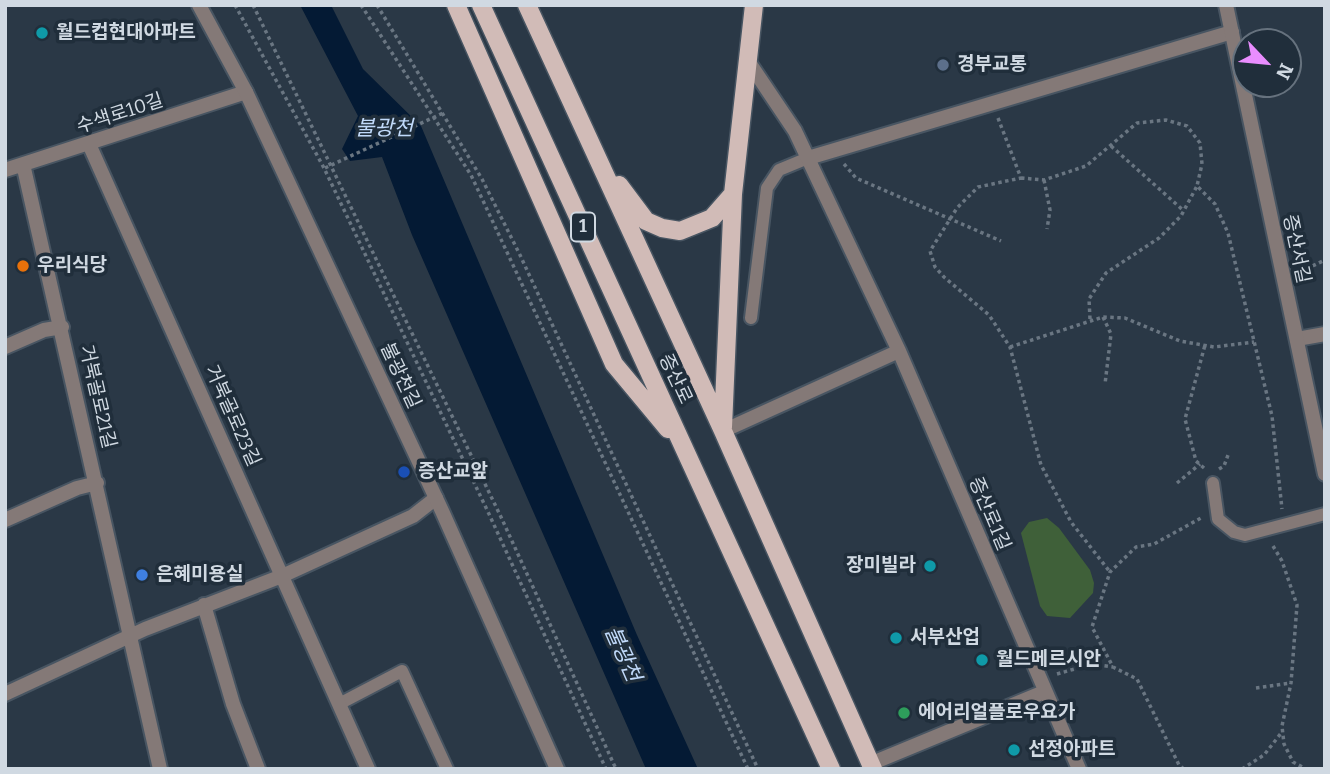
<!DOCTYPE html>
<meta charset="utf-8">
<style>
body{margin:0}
#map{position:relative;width:1330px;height:774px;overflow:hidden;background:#2a3846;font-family:Bitter,serif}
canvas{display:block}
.frame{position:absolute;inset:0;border:7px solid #d0d9e2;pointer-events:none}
.north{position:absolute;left:1232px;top:28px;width:70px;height:70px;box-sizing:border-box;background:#202e3b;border:2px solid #66727e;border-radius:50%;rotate:116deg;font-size:19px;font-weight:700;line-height:28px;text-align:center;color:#d0d9e2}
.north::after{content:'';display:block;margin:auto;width:24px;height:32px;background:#e98dfe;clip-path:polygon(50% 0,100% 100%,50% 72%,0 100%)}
</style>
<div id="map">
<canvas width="1330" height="774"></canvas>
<div class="frame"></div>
<div class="north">N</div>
</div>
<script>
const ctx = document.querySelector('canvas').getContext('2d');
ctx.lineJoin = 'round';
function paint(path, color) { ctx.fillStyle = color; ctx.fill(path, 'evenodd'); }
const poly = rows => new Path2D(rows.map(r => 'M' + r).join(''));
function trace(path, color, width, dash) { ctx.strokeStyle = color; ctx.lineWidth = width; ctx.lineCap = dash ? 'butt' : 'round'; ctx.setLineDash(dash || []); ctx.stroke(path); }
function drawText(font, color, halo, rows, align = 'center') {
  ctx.font = font + ' Bitter,"Noto Sans KR",serif'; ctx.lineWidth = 7; ctx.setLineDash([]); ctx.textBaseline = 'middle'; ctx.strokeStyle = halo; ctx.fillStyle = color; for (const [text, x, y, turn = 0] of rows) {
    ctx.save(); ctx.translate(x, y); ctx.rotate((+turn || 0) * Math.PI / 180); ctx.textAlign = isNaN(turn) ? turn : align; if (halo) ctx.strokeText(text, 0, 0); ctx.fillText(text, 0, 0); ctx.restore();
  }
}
const green = poly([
 [1047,518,1059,528,1090,570,1094,583,1093,593,1070,618,1047,616,1040,606,1021,533,1029,522]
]);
const water = poly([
 [300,5,331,5,363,69,421,126,637,635,698,769,646,769,412,235,382,157,350,161,342,149,358,116]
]);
const path = poly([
 [235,5,324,168,489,514,606,769],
 [253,5,501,517,616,769],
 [361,5,471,175,748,769],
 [377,5,482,179,520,255,758,769],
 [998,118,1021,178,978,187,957,208,930,251,935,267,944,277,989,315,1010,347,1041,465,1071,522,1110,572],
 [1111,146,1184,211],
 [844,164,856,178,1001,241],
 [325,168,443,113],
 [1021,178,1044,180,1086,166,1137,123,1166,120,1187,126,1200,143,1202,164,1197,186,1215,204,1228,233,1272,416,1282,509],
 [1044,180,1050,210,1047,229],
 [1300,272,1325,260],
 [1103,317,1111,334,1105,384],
 [1090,319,1089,299,1106,273,1159,238,1181,216,1197,186],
 [1010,347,1103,317,1125,318,1180,341,1214,347,1254,342],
 [1204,468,1196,461,1185,419,1205,345],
 [1219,469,1224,466,1228,455],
 [1177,483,1200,464],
 [1273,546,1282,561,1297,605,1291,683,1282,726,1284,744,1293,762,1306,769],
 [1057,674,1092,664,1113,667],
 [1256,688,1291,683],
 [1184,769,1179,765,1137,679,1113,667,1092,627,1110,572,1136,547,1154,544,1201,518],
 [1242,769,1264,755,1282,732]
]);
const service = poly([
 [751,318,767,188,779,170,808,158],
 [1213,483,1218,519,1234,532,1245,535,1325,514],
 [339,704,402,671,447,769]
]);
const minor = poly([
 [748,61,795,131,899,351,1079,769],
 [89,144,368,769],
 [808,158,1232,32],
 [23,164,160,769],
 [5,170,246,92],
 [1297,339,1325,334],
 [5,347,44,330,62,327],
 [723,431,899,351],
 [5,520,77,488,97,483],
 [204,605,233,704,258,769],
 [5,694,145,629,282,576,413,516,436,498],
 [870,764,1044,692]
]);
const tertiary = poly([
 [199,5,246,92,442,511,557,769],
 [1226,5,1325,474]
]);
const primary = poly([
 [456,5,614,364,668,429],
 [481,5,831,769],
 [527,5,723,431,873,769],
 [619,185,646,221,662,228,680,231,712,218,733,194],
 [723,427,733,194,754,5]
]);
const markers = [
 [42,33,7,"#0f9aa8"],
 [943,65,7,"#5c6f8a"],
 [23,266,7,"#e8710a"],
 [404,472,7,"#1a4fb4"],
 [930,566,7,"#0f9aa8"],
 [142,575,7,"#3f7fe0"],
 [896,638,7,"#0f9aa8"],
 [982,660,7,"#0f9aa8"],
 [904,713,7,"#2e9e5b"],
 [1014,750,7,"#0f9aa8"]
];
const shields = [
 [583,227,24]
];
const shieldNames = [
 ["1",583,227]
];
const poiNames = [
 ["월드컵현대아파트",56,33],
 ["경부교통",957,65],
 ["우리식당",37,266],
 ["증산교앞",418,472],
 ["장미빌라",916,566,"right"],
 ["은혜미용실",156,575],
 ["서부산업",910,638],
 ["월드메르시안",996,660],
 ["에어리얼플로우요가",918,713],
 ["선정아파트",1028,750]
];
const streetNames = [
 ["수색로10길",120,114,-18],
 ["증산서길",1296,249,78],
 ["불광천길",400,376,65],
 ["증산로",675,379,65],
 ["거북골로21길",97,397,77],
 ["거북골로23길",232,416,66],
 ["증산로1길",989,514,67]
];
const waterNames = [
 ["불광천",384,129],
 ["불광천",622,654,66]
];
paint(green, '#3f6039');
paint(water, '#041a34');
trace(service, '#485562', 16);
trace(minor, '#485562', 18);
trace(tertiary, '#485562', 18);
trace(primary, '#485562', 21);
trace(path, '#6a7682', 3.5, [3.5, 3.5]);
trace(service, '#847977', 12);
trace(minor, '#847977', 14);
trace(tertiary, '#847977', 14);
trace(primary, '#d1bbb7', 18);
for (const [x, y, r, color] of markers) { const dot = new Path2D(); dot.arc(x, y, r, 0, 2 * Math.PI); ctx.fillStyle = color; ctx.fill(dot); trace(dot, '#202e3b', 2.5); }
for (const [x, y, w] of shields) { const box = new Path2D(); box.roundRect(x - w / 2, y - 14.5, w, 29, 5); ctx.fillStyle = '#202e3b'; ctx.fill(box); trace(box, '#d0d9e2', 2); }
drawText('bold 18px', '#d0d9e2', null, shieldNames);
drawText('bold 19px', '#d0d9e2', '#202e3b', poiNames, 'left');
drawText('19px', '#d0d9e2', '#202e3b', streetNames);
drawText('italic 21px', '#c1dafa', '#202e3b', waterNames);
</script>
